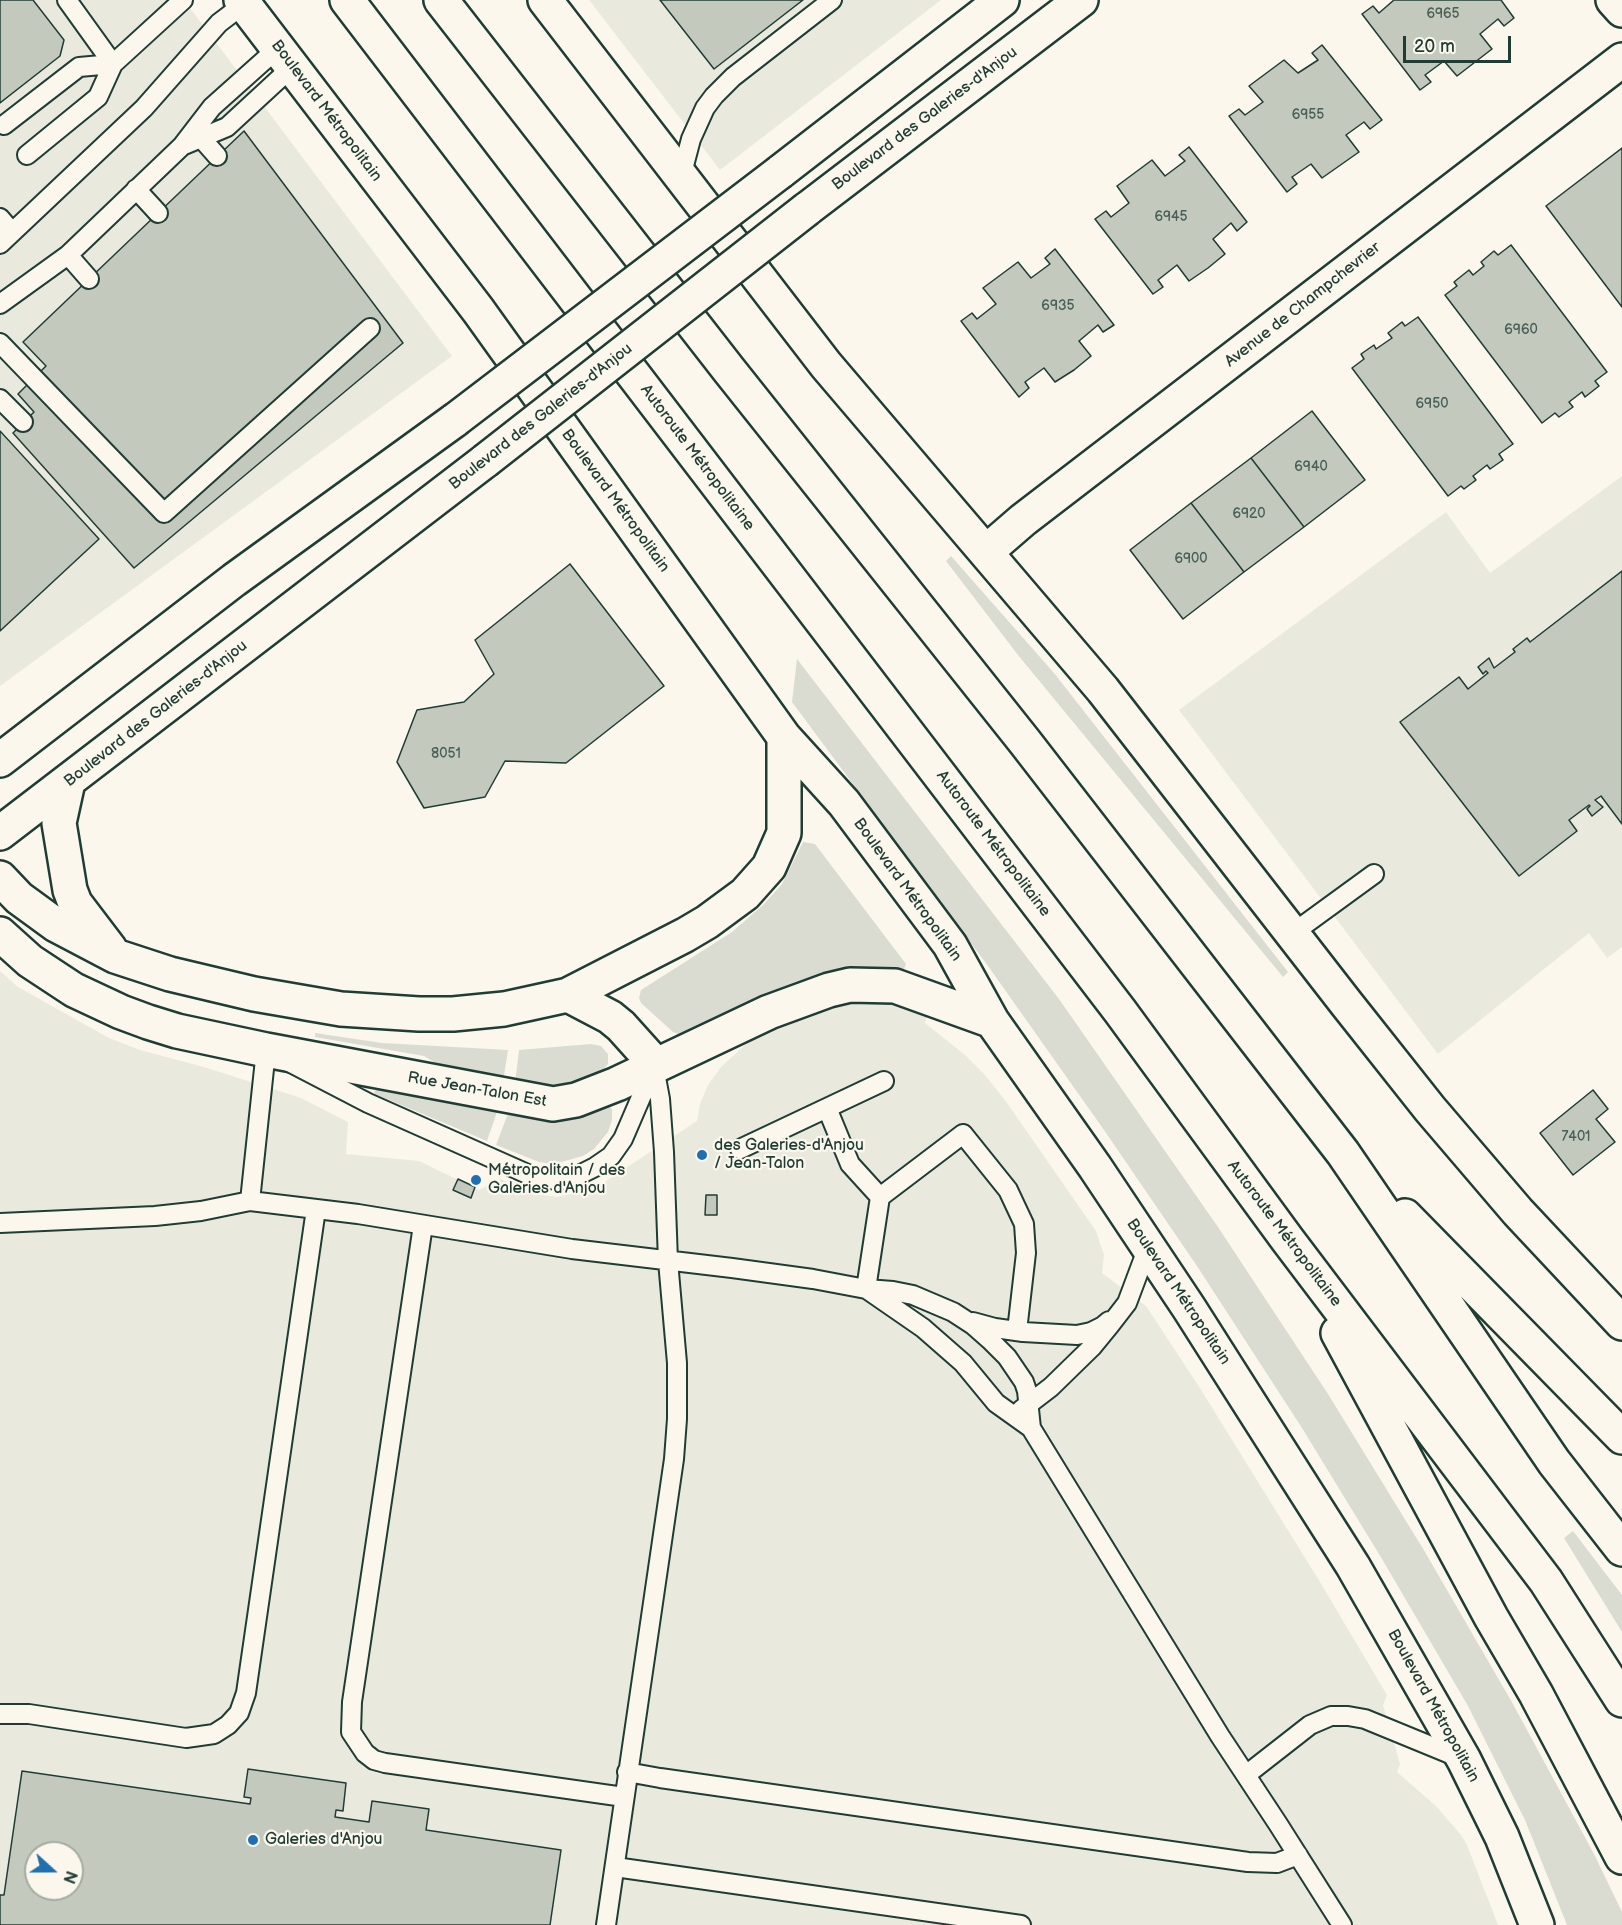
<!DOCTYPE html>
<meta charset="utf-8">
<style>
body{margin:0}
#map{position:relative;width:1622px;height:1925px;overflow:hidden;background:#fbf7ec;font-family:"Balsamiq Sans",sans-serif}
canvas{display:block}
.north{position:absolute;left:24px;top:1841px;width:60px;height:60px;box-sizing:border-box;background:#fbf7ec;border:2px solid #a3ada2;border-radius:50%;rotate:111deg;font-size:16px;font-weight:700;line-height:24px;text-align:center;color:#1f3d34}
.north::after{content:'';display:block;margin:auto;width:21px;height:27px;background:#1f6fb2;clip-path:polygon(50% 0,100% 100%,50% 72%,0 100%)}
.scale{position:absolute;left:1403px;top:36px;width:108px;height:27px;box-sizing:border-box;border:3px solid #1f3d34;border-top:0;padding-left:8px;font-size:18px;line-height:21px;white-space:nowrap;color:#1f3d34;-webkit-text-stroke:4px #fbf7ec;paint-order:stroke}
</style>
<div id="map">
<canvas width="1622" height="1925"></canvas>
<div class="north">N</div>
<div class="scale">20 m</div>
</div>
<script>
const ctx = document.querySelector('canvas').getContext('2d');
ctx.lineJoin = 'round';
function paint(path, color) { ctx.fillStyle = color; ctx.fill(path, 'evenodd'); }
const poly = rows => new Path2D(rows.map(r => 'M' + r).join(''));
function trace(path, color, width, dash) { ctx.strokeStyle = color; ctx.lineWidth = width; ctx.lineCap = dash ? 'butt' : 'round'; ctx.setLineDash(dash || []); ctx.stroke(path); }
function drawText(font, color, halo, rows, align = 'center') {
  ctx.font = font + ' "Balsamiq Sans",sans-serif'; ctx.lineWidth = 4.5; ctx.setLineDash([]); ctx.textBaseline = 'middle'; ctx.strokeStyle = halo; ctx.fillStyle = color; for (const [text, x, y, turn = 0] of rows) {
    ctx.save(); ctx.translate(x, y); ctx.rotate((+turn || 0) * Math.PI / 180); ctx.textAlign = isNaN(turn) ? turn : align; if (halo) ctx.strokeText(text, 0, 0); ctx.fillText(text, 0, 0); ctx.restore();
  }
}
const built = poly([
 [0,0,184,0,452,356,0,686],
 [589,0,941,0,720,170],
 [1622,476,1622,947,1607,958,1589,933,1438,1054,1179,710,1446,512,1490,573],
 [0,971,18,987,109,1038,140,1050,207,1068,301,1098,348,1122,346,1154,419,1161,479,1190,501,1179,536,1194,557,1197,580,1192,603,1183,697,1121,700,1104,708,1085,721,1067,757,1034,802,1012,851,1001,874,1002,893,1005,927,1016,925,1023,965,1055,984,1074,1005,1100,1096,1231,1104,1255,1102,1273,1146,1306,1198,1385,1320,1582,1387,1695,1383,1705,1400,1764,1397,1772,1436,1806,1461,1835,1467,1845,1498,1925,0,1925],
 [36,1853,72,1853,72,1889,36,1889]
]);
const green = poly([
 [951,556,1054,673,1288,972,1283,977,1018,655,946,561],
 [797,659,1059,999,1218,1227,1328,1394,1425,1552,1513,1704,1594,1854,1622,1912,1622,1925,1567,1925,1525,1820,1468,1706,1382,1559,1302,1428,1197,1266,1104,1130,988,966,792,702],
 [803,842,815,844,906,964,904,969,887,967,862,967,839,971,812,980,683,1036,673,1032,641,1003,639,998,641,990,732,932,763,905,782,884],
 [315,1033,382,1043,508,1050,503,1082,452,1073,424,1056,315,1037],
 [591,1044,601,1046,608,1054,608,1064,601,1072,563,1089,515,1084,519,1050],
 [377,1089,498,1109,487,1141,375,1094,374,1092],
 [605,1104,612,1109,612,1120,608,1132,594,1149,583,1156,554,1164,539,1162,496,1145,509,1111],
 [1573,1531,1622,1595,1622,1632,1564,1538]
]);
const building = poly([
 [0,0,33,0,64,40,60,56,0,103,0,0],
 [660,0,803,0,714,69,660,0],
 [1394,0,1501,0,1514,18,1504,26,1498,19,1480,34,1492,49,1457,76,1444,61,1425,75,1431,82,1420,90,1362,14,1373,6,1379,13,1394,0],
 [1322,45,1382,120,1370,129,1364,122,1346,135,1359,152,1322,178,1311,164,1292,177,1297,184,1287,192,1229,116,1239,109,1245,115,1263,102,1249,86,1284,60,1298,73,1318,60,1312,53,1322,45],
 [244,131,403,343,134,568,13,433,34,412,18,394,46,366,23,342,244,131],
 [1189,147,1247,222,1237,231,1231,223,1213,239,1225,254,1208,268,1189,281,1177,265,1158,280,1163,287,1153,294,1095,219,1106,211,1111,217,1129,203,1117,186,1152,160,1165,176,1185,161,1179,155,1189,147],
 [1622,148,1622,307,1546,206,1622,148],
 [1511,245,1607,372,1595,381,1599,386,1585,397,1582,392,1569,402,1573,407,1559,417,1555,413,1542,423,1445,295,1457,286,1454,282,1469,270,1473,275,1484,266,1481,262,1494,251,1498,255,1511,245],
 [1055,249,1114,325,1103,332,1098,325,1079,341,1091,356,1074,370,1055,382,1044,368,1025,382,1029,388,1019,397,961,321,972,313,977,319,996,304,983,288,1018,262,1031,278,1050,264,1045,258,1055,249],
 [1418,317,1513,444,1499,454,1503,460,1490,469,1487,465,1473,476,1476,480,1464,489,1461,486,1448,496,1352,368,1364,359,1361,354,1374,345,1376,349,1392,338,1388,333,1402,322,1405,326,1418,317],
 [1312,411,1365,480,1304,527,1251,458,1312,411],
 [0,431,99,539,0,631,0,431],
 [1251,458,1304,527,1244,572,1191,503,1251,458],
 [1191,503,1244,572,1183,619,1130,550,1191,503],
 [570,564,664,686,566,763,505,761,485,797,424,808,397,762,417,710,464,702,494,674,475,640,570,564],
 [1622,571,1622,824,1601,796,1595,800,1603,807,1592,816,1587,809,1590,806,1589,805,1569,820,1577,831,1519,876,1400,722,1459,677,1468,689,1488,673,1486,671,1483,674,1478,667,1489,658,1494,668,1515,652,1513,649,1527,638,1530,642,1622,571],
 [1593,1090,1608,1109,1596,1119,1615,1142,1573,1175,1540,1133,1593,1090],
 [458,1179,475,1187,471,1198,453,1190,458,1179],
 [706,1195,717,1195,717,1215,705,1215,706,1195],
 [248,1769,346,1783,343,1811,336,1810,335,1817,369,1822,372,1801,429,1809,426,1830,561,1850,550,1925,0,1925,0,1895,4,1895,22,1771,250,1804,251,1798,244,1797,248,1769],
 [36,1853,72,1853,72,1889,36,1889,36,1853]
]);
const lane = poly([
 [67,0,113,64,183,0],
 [4,125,79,67,113,64],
 [195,131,217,156],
 [184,145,227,127,292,67],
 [27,155,98,97,113,64],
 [681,177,691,139,705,108,714,96,733,77,832,0],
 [136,189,158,213],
 [0,218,12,232],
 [0,244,144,108,219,23,244,4],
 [68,255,89,279],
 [0,304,68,255,182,146,212,107,278,48],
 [0,343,164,513,370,328],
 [0,399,23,422],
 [1293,933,1374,874],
 [827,1108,850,1164,880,1197],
 [740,1149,884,1081],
 [250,1201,266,1050,368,1103,532,1176,547,1179,561,1180,577,1176,595,1167,611,1156,623,1139,654,1067],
 [0,1223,155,1216,201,1211,250,1201,358,1214,572,1249,732,1268,813,1279,866,1289,893,1291,913,1295,953,1312,973,1325,990,1340,1007,1357,1024,1382,1027,1391,1031,1428],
 [423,1225,352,1702,351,1732,365,1753,374,1760,385,1763,624,1797],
 [866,1289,880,1197,963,1134,1008,1190,1024,1224,1026,1253,1017,1331],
 [868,1290,923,1328,963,1363,996,1403,1031,1428,1220,1736,1278,1824,1342,1925],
 [973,1322,995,1328,1023,1332,1077,1335,1091,1332,1103,1326,1109,1321],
 [1021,1410,1051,1387,1092,1347,1110,1325,1127,1303,1148,1247],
 [0,1714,29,1714,186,1738,214,1734,228,1725,239,1713,246,1693,316,1209],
 [627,1772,660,1778,1248,1862,1277,1863,1298,1855],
 [1246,1775,1310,1725,1331,1716,1348,1716,1365,1719,1460,1758],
 [615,1867,1021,1925],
 [606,1925,674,1459,677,1419,677,1363,668,1261,664,1152,660,1099,654,1067]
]);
const street = poly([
 [1613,0,1622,10],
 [986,552,1023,520,1622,60]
]);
const secondary = poly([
 [241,0,478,310,784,737,844,803,950,945,992,1021,1095,1167,1189,1308,1353,1566,1464,1760,1502,1837,1537,1925],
 [545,0,826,365,1103,690,1346,1003,1430,1109,1518,1212,1622,1323],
 [780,172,1002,0],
 [807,209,1081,0],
 [0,760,234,580,455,420],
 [68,782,59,823,70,890,75,903,110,949],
 [0,833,485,461],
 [0,878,19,898,56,925,115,956,170,974,254,994,341,1009,419,1014,453,1014,504,1009,568,995,685,935,707,922,745,894,769,867,784,833,784,737],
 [0,934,30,961,74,990,121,1012,148,1022,177,1031,266,1050,553,1104,576,1100,617,1084,769,1012,829,990,850,985,895,986,992,1021],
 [568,995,610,1017,621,1026,648,1056,654,1067]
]);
const highway = poly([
 [347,0,1120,1011,1287,1239,1546,1581,1622,1700],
 [441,0,729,370,1025,742,1343,1153,1554,1462,1622,1549],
 [1405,1216,1622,1437],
 [1338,1333,1491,1617,1536,1694,1622,1857]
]);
const secondaryBridge = poly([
 [455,420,780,172],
 [485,461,807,209]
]);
const markers = [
 [702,1155,6,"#1f6fb2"],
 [476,1180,6,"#1f6fb2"],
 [253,1840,6,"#1f6fb2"]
];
const numberNames = [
 ["6965",1443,14],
 ["6955",1308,115],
 ["6945",1171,217],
 ["6935",1058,306],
 ["6960",1521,330],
 ["6950",1432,404],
 ["6940",1311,467],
 ["6920",1249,514],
 ["6900",1191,559],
 ["8051",446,754],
 ["7401",1576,1137]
];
const streetNames = [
 ["Boulevard Métropolitain",326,111,53],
 ["Boulevard des Galeries-d'Anjou",925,119,-37],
 ["Avenue de Champchevrier",1303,305,-38],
 ["Boulevard des Galeries-d'Anjou",541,417,-38],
 ["Autoroute Métropolitaine",697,458,53],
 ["Boulevard Métropolitain",615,501,54],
 ["Boulevard des Galeries-d'Anjou",156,714,-38],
 ["Autoroute Métropolitaine",993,844,53],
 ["Boulevard Métropolitain",907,890,54],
 ["Rue Jean-Talon Est",477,1090,10],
 ["Autoroute Métropolitaine",1284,1234,53],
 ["Boulevard Métropolitain",1178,1292,56],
 ["Boulevard Métropolitain",1433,1706,61]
];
const poiNames = [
 ["des Galeries-d'Anjou",714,1146],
 ["/ Jean-Talon",714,1164],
 ["Métropolitain / des",488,1171],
 ["Galeries d'Anjou",488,1189],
 ["Galeries d'Anjou",265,1840]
];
paint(built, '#eae9de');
paint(green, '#dbdcd1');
paint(building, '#c4c9be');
trace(building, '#1f3d34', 1.5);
trace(lane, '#1f3d34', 22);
trace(street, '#1f3d34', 38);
trace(secondary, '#1f3d34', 38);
trace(highway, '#1f3d34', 38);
trace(lane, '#fbf7ec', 18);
trace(street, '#fbf7ec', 33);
trace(secondary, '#fbf7ec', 33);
trace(highway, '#fbf7ec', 33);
trace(secondaryBridge, '#1f3d34', 38, []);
trace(secondaryBridge, '#fbf7ec', 33);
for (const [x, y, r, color] of markers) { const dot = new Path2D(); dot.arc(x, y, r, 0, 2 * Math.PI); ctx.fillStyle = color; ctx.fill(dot); trace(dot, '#fbf7ec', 2); }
drawText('14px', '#486056', null, numberNames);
drawText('16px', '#1f3d34', '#fbf7ec', streetNames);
drawText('16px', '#1f3d34', '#fbf7ec', poiNames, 'left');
</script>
